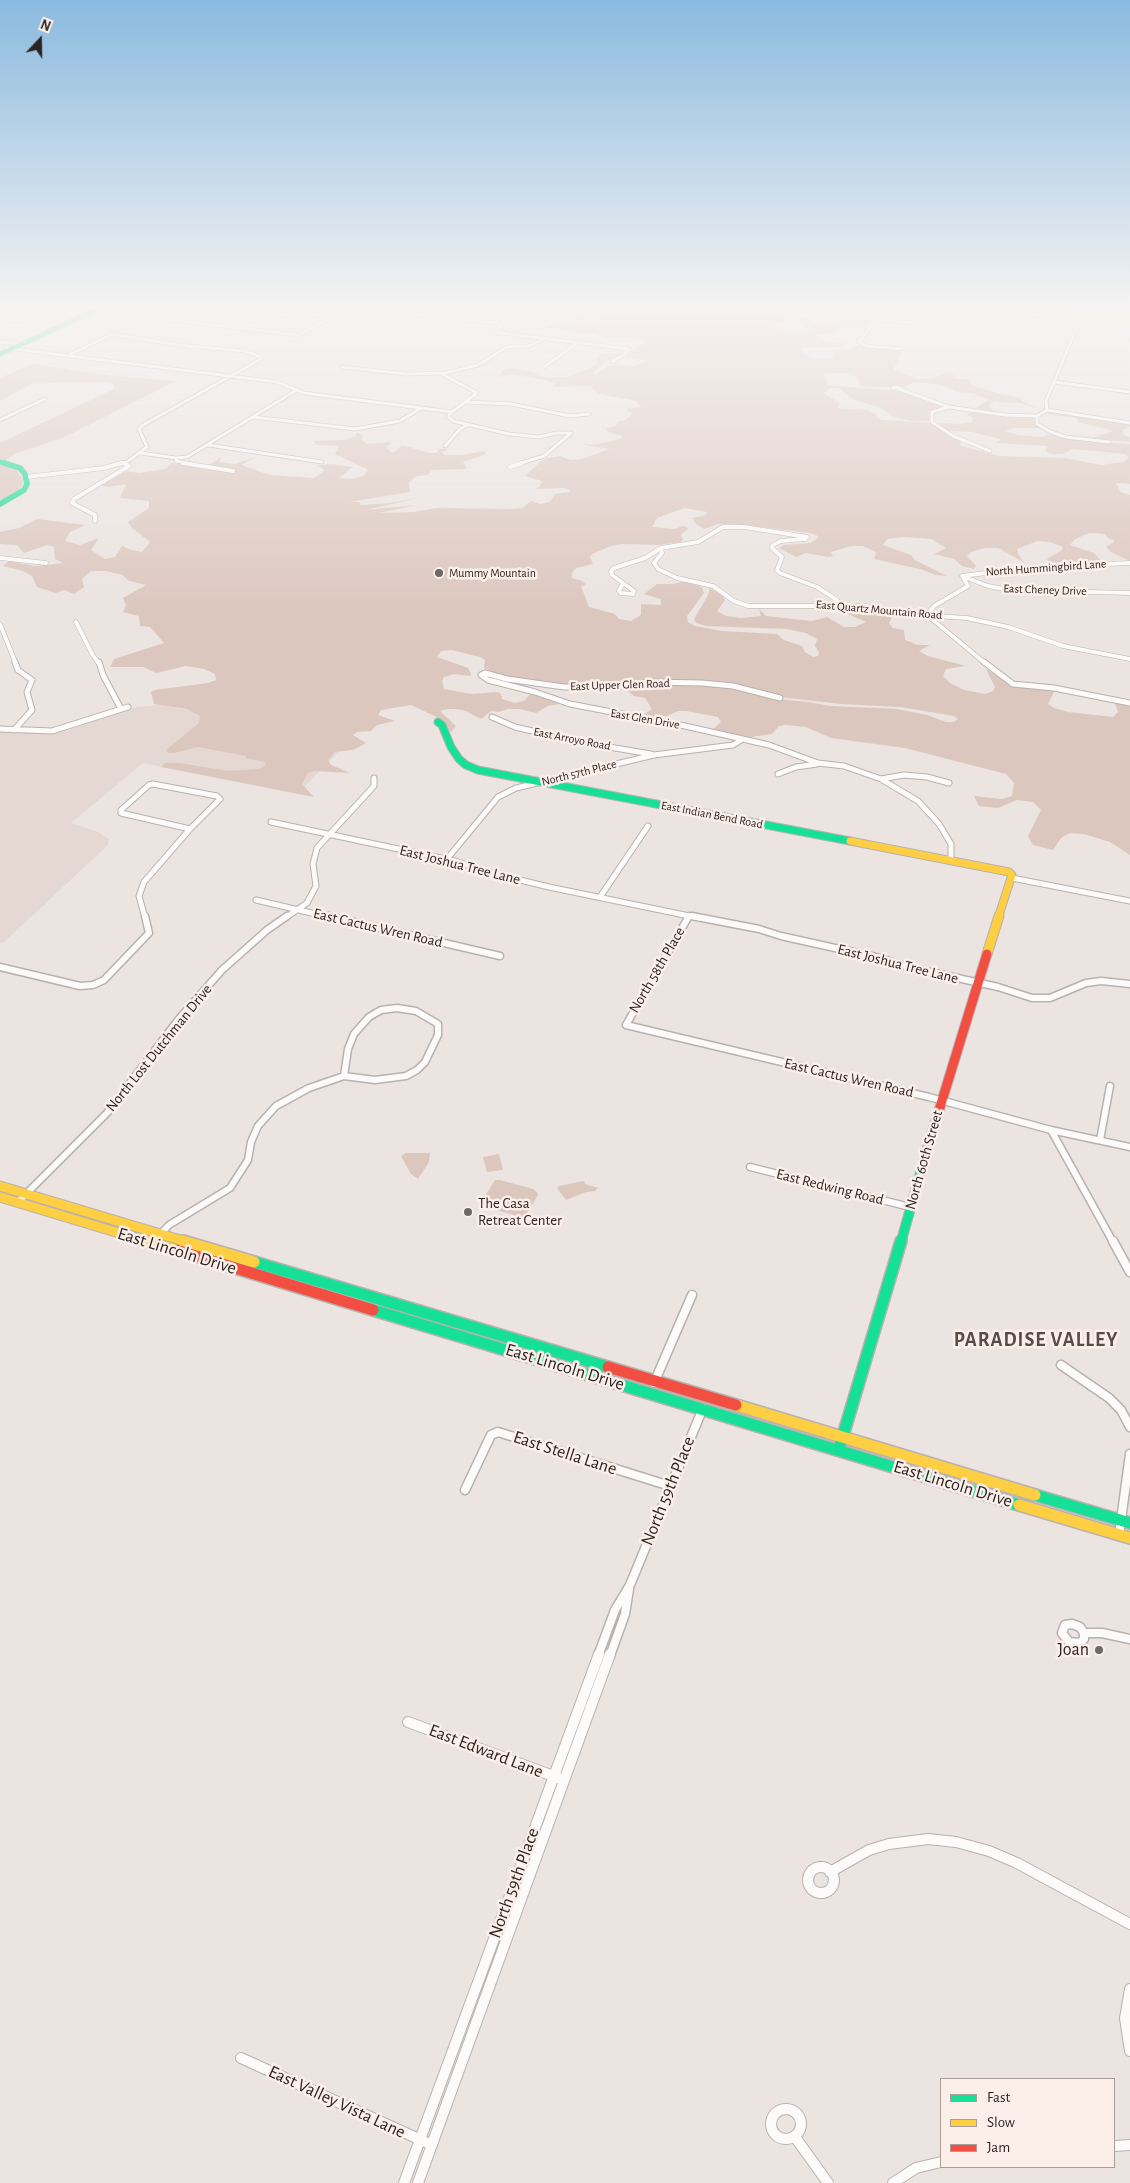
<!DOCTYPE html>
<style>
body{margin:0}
#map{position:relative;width:1130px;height:2183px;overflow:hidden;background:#ebe4e1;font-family:"Alegreya Sans",sans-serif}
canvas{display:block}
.legend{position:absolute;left:940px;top:2078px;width:175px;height:90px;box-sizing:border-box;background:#fcefea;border:1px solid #a89e9a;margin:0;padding:6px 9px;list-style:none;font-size:15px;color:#2a2523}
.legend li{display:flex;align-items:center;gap:10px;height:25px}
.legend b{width:25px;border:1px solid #a89e9a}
.north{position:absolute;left:15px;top:15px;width:50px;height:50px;-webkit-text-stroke:4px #fcefea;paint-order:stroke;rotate:21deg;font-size:14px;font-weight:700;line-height:20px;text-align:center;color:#2a2523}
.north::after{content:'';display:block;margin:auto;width:18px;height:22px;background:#2a2523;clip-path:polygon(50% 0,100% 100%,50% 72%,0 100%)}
</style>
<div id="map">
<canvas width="1130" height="2183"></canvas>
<ul class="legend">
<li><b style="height:6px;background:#16e098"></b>Fast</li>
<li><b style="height:6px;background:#ffcf43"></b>Slow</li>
<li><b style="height:6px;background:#f24e42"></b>Jam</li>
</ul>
<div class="north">N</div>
</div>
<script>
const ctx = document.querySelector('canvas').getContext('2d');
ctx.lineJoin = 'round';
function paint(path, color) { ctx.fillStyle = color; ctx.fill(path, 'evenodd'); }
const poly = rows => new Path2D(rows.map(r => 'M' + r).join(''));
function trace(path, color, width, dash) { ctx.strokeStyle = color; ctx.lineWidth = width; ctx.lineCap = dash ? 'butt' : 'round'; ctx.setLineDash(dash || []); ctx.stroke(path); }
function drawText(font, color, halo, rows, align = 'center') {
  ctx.font = font + ' "Alegreya Sans",sans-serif'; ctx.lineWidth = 5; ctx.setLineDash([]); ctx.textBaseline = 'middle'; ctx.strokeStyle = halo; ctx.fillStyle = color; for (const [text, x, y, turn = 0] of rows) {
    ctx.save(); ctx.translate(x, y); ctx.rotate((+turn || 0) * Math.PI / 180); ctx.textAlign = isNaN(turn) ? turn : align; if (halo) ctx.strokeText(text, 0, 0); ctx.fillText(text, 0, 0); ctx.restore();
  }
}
const built = poly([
 [162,705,350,740,298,793,143,763,71,823,98,832,109,839,108,845,3,943,0,942,0,732,46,734,65,731,137,707]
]);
const green = poly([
 [601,308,777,308,821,314,791,314,786,317,785,322,775,323,774,326,791,333,801,334,807,333,810,330,794,320,796,317,817,316,811,322,821,323,828,316,871,320,862,329,848,327,830,334,815,335,825,342,850,344,842,347,803,348,801,352,811,358,828,359,835,355,830,350,849,349,858,345,897,350,902,353,893,369,896,371,918,379,934,378,946,373,960,374,950,376,955,379,970,379,971,385,1000,394,1018,397,1022,401,1038,408,1019,403,994,402,989,406,995,412,975,409,988,400,972,393,957,392,950,388,937,384,915,382,904,387,865,387,860,386,857,377,851,373,823,374,828,385,901,391,943,406,929,412,929,421,911,421,894,417,881,408,854,400,839,388,831,388,823,393,840,403,837,408,867,410,876,414,877,418,882,420,931,423,962,443,959,445,999,456,1065,458,1101,465,1123,462,1129,458,1125,454,1072,449,1064,454,1051,454,1045,451,1048,446,996,443,1001,439,972,432,948,431,938,423,963,424,972,422,973,418,966,414,974,411,1013,418,1036,418,1035,424,1040,428,1013,428,1005,431,1018,435,1043,437,1046,435,1057,435,1081,441,1130,444,1130,484,1116,483,1121,492,1130,495,1130,561,1111,552,1106,547,1115,541,1108,538,1105,534,1089,533,1075,539,1070,545,1094,553,1103,563,1049,562,1047,559,1062,550,1063,547,1050,542,1038,541,1017,549,1018,554,1025,563,998,548,985,548,971,552,967,556,976,566,974,569,962,566,954,559,934,554,946,548,931,539,904,537,887,539,883,545,911,555,915,560,947,576,936,575,920,569,874,559,876,552,863,546,851,546,831,552,833,556,828,557,806,553,796,557,779,548,784,545,810,543,817,539,818,536,810,533,735,524,718,524,704,529,696,524,692,518,706,515,707,512,684,508,657,518,652,527,674,529,683,526,689,528,681,535,683,540,681,542,658,545,622,544,611,546,592,554,590,557,593,564,576,568,572,573,572,578,583,581,586,585,581,586,589,607,615,614,619,619,631,621,641,615,641,604,661,605,661,599,644,594,657,584,671,584,683,582,693,584,702,587,704,593,687,616,688,622,695,626,721,631,777,634,784,640,802,646,805,652,813,657,818,656,819,652,815,646,817,639,806,633,787,629,706,626,696,623,694,619,708,595,710,588,722,595,725,600,717,611,726,616,741,618,761,616,759,609,766,616,812,621,827,617,844,627,855,627,866,622,841,611,842,609,884,611,892,618,889,623,893,628,904,630,905,640,918,645,930,645,919,651,928,656,966,666,946,669,943,676,950,683,964,690,985,694,993,691,995,687,986,669,1012,685,1051,689,1054,692,1048,704,1054,708,1068,712,1113,717,1118,712,1115,703,1118,702,1130,704,1130,855,1110,842,1084,834,1070,833,1061,838,1053,850,1033,845,1028,836,1041,810,1033,802,1017,800,998,808,979,806,974,796,1002,799,1012,796,1014,783,1006,774,905,748,831,738,806,727,786,725,779,726,772,734,744,738,711,731,721,722,718,717,686,711,678,711,667,716,648,716,645,714,652,709,645,698,634,696,622,687,649,683,702,684,731,687,776,699,808,702,831,706,897,709,927,715,946,722,954,722,958,719,954,716,900,707,841,704,780,697,711,681,649,680,614,686,557,685,505,677,484,668,485,660,480,657,452,650,441,651,437,657,468,668,471,674,470,676,454,674,444,677,442,681,444,689,471,694,498,692,501,694,502,699,515,703,524,701,530,694,536,695,559,704,548,706,536,713,520,709,508,709,498,712,491,711,481,719,466,711,456,709,448,709,440,711,456,726,451,732,441,719,415,707,411,705,381,710,378,715,395,721,377,725,371,731,357,732,353,735,366,743,353,750,335,752,328,760,331,765,350,773,314,771,308,773,302,784,314,797,161,767,165,763,180,763,228,771,259,769,266,765,265,762,246,758,246,756,198,747,174,753,168,753,166,750,199,723,200,716,187,709,154,704,151,692,155,690,208,683,216,680,215,674,204,669,186,666,156,673,143,667,110,667,114,659,164,643,150,627,140,626,139,616,123,612,126,605,123,598,146,585,129,581,123,575,106,571,91,571,82,579,84,587,74,594,64,590,56,593,37,587,32,576,23,571,3,566,9,561,35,566,63,563,55,559,54,547,47,545,24,553,17,545,0,544,0,532,19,528,37,519,85,525,70,532,65,541,80,545,99,538,91,550,105,559,115,557,122,546,131,550,142,552,150,542,132,528,128,522,149,508,149,501,120,498,126,484,107,487,101,485,127,471,139,473,165,469,171,463,232,472,234,470,191,463,209,465,222,457,219,462,235,464,256,457,241,465,270,475,314,478,325,470,317,466,331,464,353,467,339,478,353,479,363,476,368,470,335,454,339,446,317,445,313,441,342,440,355,437,357,433,363,435,362,440,367,444,390,442,391,444,386,447,391,452,395,452,402,445,430,453,436,453,440,449,448,449,442,453,444,455,461,455,484,451,486,454,463,462,467,469,432,470,427,475,417,476,409,482,410,492,349,502,359,502,361,505,391,503,423,497,366,510,416,505,379,513,414,512,437,508,512,509,522,508,531,501,540,504,550,502,555,494,570,492,570,490,564,488,536,489,540,486,542,481,525,476,541,461,548,458,560,456,571,460,582,459,609,449,580,444,594,445,620,439,622,436,608,432,606,428,616,426,617,422,625,420,632,414,626,409,641,407,637,401,599,394,590,386,552,387,556,384,545,380,511,374,498,377,503,370,511,368,539,373,538,376,549,378,567,377,591,368,598,363,595,360,601,353,621,354,605,362,592,374,595,375,610,365,634,366,645,362,646,360,626,357,635,347,649,342,645,340,631,337,604,338,595,334,578,334,562,329,543,328,577,314,602,317,603,314,595,310],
 [32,364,112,376,176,381,65,437,14,454,2,463,15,468,23,480,22,486,16,492,0,502,0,443,114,389,114,385,109,382,33,383,0,401,0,378],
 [1051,412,1130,425,1130,427,1123,430,1123,435,1130,437,1130,442,1075,438,1073,436,1091,438,1113,431,1078,422,1076,418,1045,414],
 [406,1153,430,1153,429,1162,418,1179,411,1174,401,1156],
 [499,1154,503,1170,487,1172,483,1157],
 [495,1180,500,1180,533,1189,537,1192,538,1195,525,1216,521,1217,489,1208,482,1201],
 [584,1181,585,1184,598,1188,595,1191,586,1192,566,1200,557,1188,559,1186]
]);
const streetFar5 = poly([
 [259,308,371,320],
 [886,308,859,342,866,346,902,349],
 [415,314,503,324],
 [136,315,151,308],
 [830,315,923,324],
 [1082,315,1046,401,1047,410,1037,416,1037,424,1051,432,1066,437,1109,442],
 [135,316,299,335,333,316],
 [1086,316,1090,308],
 [0,318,29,322],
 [493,332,629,349,625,354,612,362],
 [493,332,512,318,553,308],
 [0,342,21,344],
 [6,348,277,382,304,393,452,412],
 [67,356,110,335,118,335,178,345,244,351,259,356,261,359,143,425,139,429,147,447,127,462,117,464],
 [342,367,406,374,445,373,478,365,507,347,529,346,543,339],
 [544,367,577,343],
 [440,373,477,393,452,412],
 [1054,382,1130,392],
 [895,387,898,387,900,388,892,388,895,387],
 [899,389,949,407,1005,415,1037,416],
 [466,402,511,404,570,416,589,414],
 [949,407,932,412,932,422,953,436,990,451],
 [1047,410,1130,423],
 [452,412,448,416,453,421,509,434,539,437,556,433,571,433,544,456,518,464],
 [253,417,355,429,400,421,421,408],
 [0,420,45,399],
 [208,445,322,462],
 [445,446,460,429,467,425],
 [141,453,176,458,187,457,295,391],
 [176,458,176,461,191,464],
 [124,463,126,464]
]);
const streetFar4 = poly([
 [183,463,233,471],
 [510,467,522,463],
 [26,477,104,468,122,463],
 [95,521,95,515,72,503,74,499,129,466,124,463],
 [661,548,662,553,654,563,658,569,677,578,713,586,734,601,748,606,866,606,919,615,967,618,1008,627,1063,646,1130,659],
 [0,558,46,563],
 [962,576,988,586,1009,590,1130,593],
 [962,576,1034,567,1130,563],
 [623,583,634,591,633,594,621,593,619,591,623,583],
 [623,583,612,575,611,571,614,568,645,558,661,548,698,542,723,527,744,527,807,537,805,539,781,541,773,545,772,548,782,557,777,570,780,573,817,587,837,600,839,605],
 [927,615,986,664],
 [927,615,934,606,968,586,963,577],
 [76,622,92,654,99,664],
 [0,624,16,664]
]);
const streetFar3 = poly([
 [99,662,103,675,121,709],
 [984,662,1013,684,1054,688,1130,703],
 [780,698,733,686,702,683,651,682,614,687,564,687,507,679,485,673,481,675,488,680,535,692,570,704,685,726,769,745,818,763,844,766,881,779,904,775,927,777,949,783],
 [492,717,515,727,585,743,651,754],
 [0,729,52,731,128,707],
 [14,730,32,710,27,692,32,680,18,670,15,662],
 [778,774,796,767,817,764],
 [881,779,918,801,939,824,951,844,951,861],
 [153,784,217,796,220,799,190,829,121,813,121,810,149,785,153,784],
 [271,822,455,861,495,874,549,887,699,918],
 [447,859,498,797,516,788,654,755,733,745,741,740],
 [1012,878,1130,901],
 [600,897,648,826],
 [256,900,333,918],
 [145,918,139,896,144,882,190,829],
 [285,918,307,903,316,886,313,864,317,848,374,786,374,778],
 [688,918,689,916]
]);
const streetFar2 = poly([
 [328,916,500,956],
 [689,916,626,1025,929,1097,1051,1130,1130,1147],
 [692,916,759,929,781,936,880,958,908,967,998,987,1032,998,1050,998,1086,983,1101,981,1130,984],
 [0,967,80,986,93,985,104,980,149,933,145,916],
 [397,1008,416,1011,438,1024,438,1035,425,1062,417,1070,406,1076,375,1080,344,1076,348,1049,354,1034,369,1017,381,1010,397,1008],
 [1051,1130,1113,1242],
 [1100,1140,1110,1086],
 [750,1167,910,1207],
 [18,1202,107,1113,178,1020,222,970,267,930,287,916],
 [153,1242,169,1225,230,1188,248,1160,251,1142,258,1126,276,1106,309,1088,344,1076]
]);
const streetFar1 = poly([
 [1113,1241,1130,1272],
 [152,1243,154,1241],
 [1061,1365,1109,1398,1121,1410,1130,1427],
 [654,1383,692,1295],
 [465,1490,491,1435,498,1432,670,1486],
 [1119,1535,1130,1454],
 [1072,1624,1080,1627,1084,1633,1084,1639,1080,1643,1069,1642,1062,1633,1065,1625,1072,1624],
 [1084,1633,1102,1633,1130,1639],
 [598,1656,615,1610,630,1585,703,1408],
 [610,1656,625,1614,629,1589]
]);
const street = poly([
 [408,1722,564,1780],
 '808 1880a13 13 0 1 1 26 0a13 13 0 1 1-26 0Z',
 [830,1872,869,1850,889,1844,928,1839,956,1842,989,1851,1017,1863,1130,1924],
 [1130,1989,1125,2018,1130,2051],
 [241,2058,432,2145],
 '771 2124a15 15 0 1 1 30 0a15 15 0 1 1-30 0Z',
 [795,2137,828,2183],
 [1114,2146,1130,2145],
 [404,2183,599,1654],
 [418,2183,610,1654],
 [893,2183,916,2168,941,2162]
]);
const fastFar4 = poly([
 [0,354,101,308],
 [0,462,8,464]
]);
const fastFar3 = poly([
 [0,504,24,490,27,484,25,474,20,468,4,463]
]);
const fastFar2 = poly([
 [438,722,442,725,451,747,459,759,466,765,478,770,850,841]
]);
const fastFar1 = poly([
 [901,1242,929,1143]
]);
const fast = poly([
 [254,1262,608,1367],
 [373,1310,1019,1505],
 [839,1449,901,1241],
 [1035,1495,1130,1523]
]);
const slowFar3 = poly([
 [1011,308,1130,320]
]);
const slowFar2 = poly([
 [850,841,1009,872,1012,875,998,918]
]);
const slowFar1 = poly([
 [987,954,999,916],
 [0,1186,187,1242],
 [0,1197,149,1242]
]);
const slow = poly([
 [145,1241,176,1250],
 [183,1241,254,1262],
 [736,1405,1035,1495],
 [1019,1505,1130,1538]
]);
const jamFar1 = poly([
 [929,1143,987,954]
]);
const jam = poly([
 [176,1250,373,1310],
 [608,1367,736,1405]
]);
const markers = [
 [439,573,5,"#6e6866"],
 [468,1212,5,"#6e6866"],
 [1099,1650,5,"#6e6866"]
];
const farStreetnames = [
 ["North Hummingbird Lane",1046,568,-4],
 ["East Cheney Drive",1045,590,2],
 ["East Quartz Mountain Road",879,610,5],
 ["East Upper Glen Road",620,685,-2],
 ["East Glen Drive",645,719,10],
 ["East Arroyo Road",572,739,11],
 ["North 57th Place",579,773,-14],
 ["East Indian Bend Road",712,815,11]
];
const farPoinames = [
 ["Mummy Mountain",449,573]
];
const streetNames = [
 ["East Joshua Tree Lane",460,865,14],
 ["East Cactus Wren Road",378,928,13],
 ["East Joshua Tree Lane",898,964,14],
 ["North 58th Place",657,970,-60],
 ["North Lost Dutchman Drive",159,1048,-51],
 ["East Cactus Wren Road",849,1078,13],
 ["North 60th Street",924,1160,-74],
 ["East Redwing Road",830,1187,14]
];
const poiNames = [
 ["The Casa",478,1203],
 ["Retreat Center",478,1220]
];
const nearStreetnames = [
 ["East Lincoln Drive",177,1251,17],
 ["East Lincoln Drive",565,1367,17],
 ["East Stella Lane",565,1453,18],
 ["East Lincoln Drive",953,1484,17],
 ["North 59th Place",668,1491,-68],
 ["East Edward Lane",486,1751,21],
 ["North 59th Place",514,1883,-70],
 ["East Valley Vista Lane",337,2102,25]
];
const nearPoinames = [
 ["Joan",1089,1650]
];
const districtNames = [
 ["PARADISE VALLEY",1036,1340]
];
paint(built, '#e5d7d1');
paint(green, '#dcc7be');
trace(streetFar5, '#b7b2b0', 4.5);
trace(streetFar4, '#b7b2b0', 5);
trace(streetFar3, '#b7b2b0', 7);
trace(streetFar2, '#b7b2b0', 9);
trace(streetFar1, '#b7b2b0', 11);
trace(street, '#b7b2b0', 12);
trace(fastFar4, '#b7b2b0', 5.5);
trace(fastFar3, '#b7b2b0', 6);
trace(fastFar2, '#b7b2b0', 9);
trace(fastFar1, '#b7b2b0', 11);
trace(fast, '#b7b2b0', 14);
trace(slowFar3, '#b7b2b0', 5.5);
trace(slowFar2, '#b7b2b0', 9);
trace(slowFar1, '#b7b2b0', 11);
trace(slow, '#b7b2b0', 14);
trace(jamFar1, '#b7b2b0', 11);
trace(jam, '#b7b2b0', 14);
trace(streetFar5, '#fcfbfa', 3);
trace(streetFar4, '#fcfbfa', 4);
trace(streetFar3, '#fcfbfa', 5);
trace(streetFar2, '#fcfbfa', 6);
trace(streetFar1, '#fcfbfa', 8);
trace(street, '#fcfbfa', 10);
trace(fastFar4, '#16e098', 4.5);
trace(fastFar3, '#16e098', 5);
trace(fastFar2, '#16e098', 7);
trace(fastFar1, '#16e098', 9);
trace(fast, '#16e098', 11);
trace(slowFar3, '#ffcf43', 4.5);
trace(slowFar2, '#ffcf43', 7);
trace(slowFar1, '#ffcf43', 9);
trace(slow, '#ffcf43', 11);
trace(jamFar1, '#f24e42', 9);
trace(jam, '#f24e42', 11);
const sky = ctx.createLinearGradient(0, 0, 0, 613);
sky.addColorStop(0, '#8abadf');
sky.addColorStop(0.5, '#f6f3f2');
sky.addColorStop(1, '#f6f3f200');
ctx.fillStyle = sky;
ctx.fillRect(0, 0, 1130, 613);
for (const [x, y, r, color] of markers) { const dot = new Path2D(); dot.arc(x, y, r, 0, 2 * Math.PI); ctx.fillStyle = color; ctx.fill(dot); trace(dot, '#fcefea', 2); }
drawText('12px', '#2a2523', '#fcefea', farStreetnames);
drawText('12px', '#2a2523', '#fcefea', farPoinames, 'left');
drawText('15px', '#2a2523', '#fcefea', streetNames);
drawText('15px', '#2a2523', '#fcefea', poiNames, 'left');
drawText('18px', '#2a2523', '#fcefea', nearStreetnames);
drawText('18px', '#2a2523', '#fcefea', nearPoinames, 'right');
ctx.letterSpacing = '1px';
drawText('bold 20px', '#574d48', '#fcefea', districtNames);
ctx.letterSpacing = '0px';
</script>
